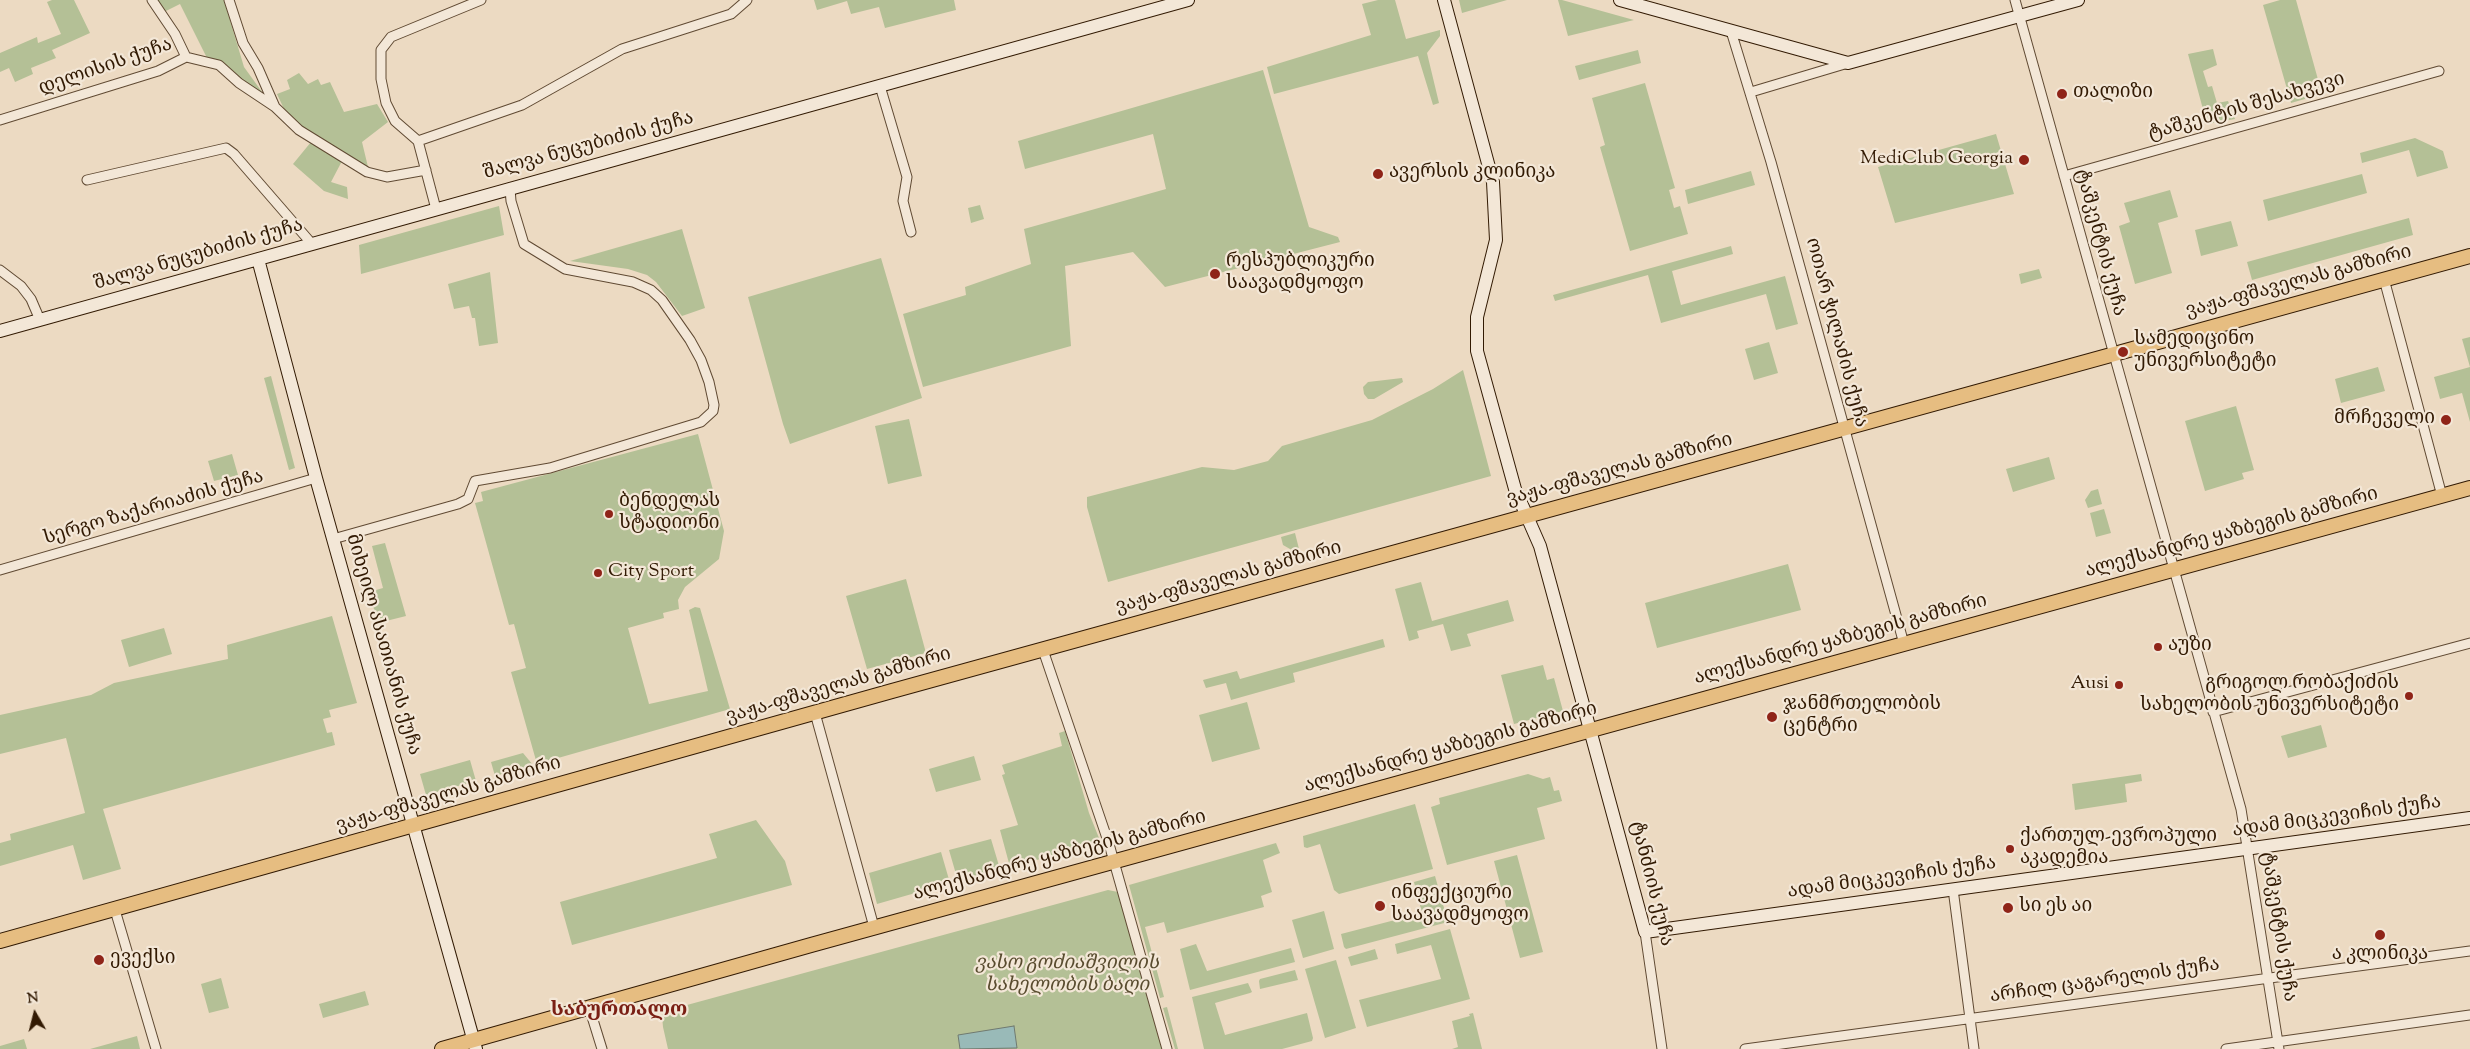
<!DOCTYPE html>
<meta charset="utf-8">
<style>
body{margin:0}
#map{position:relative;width:2470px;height:1049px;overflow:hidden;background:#ecdac2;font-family:"Sorts Mill Goudy",serif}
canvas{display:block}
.north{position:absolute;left:10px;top:989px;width:50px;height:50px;-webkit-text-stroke:4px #f3e7d7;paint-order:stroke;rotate:352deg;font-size:14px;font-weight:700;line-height:20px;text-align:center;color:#321a03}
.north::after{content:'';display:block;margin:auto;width:18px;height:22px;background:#321a03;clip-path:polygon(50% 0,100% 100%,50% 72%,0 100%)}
</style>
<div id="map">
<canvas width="2470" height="1049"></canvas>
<div class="north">N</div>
</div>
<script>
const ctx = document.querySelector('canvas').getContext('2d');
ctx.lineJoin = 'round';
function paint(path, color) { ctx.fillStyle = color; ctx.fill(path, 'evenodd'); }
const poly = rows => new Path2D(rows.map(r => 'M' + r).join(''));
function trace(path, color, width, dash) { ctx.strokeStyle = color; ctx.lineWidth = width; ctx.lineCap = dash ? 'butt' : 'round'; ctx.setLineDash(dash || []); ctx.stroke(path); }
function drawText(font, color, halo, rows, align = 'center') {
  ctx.font = font + ' "Sorts Mill Goudy","Noto Serif Georgian",serif'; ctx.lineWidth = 4.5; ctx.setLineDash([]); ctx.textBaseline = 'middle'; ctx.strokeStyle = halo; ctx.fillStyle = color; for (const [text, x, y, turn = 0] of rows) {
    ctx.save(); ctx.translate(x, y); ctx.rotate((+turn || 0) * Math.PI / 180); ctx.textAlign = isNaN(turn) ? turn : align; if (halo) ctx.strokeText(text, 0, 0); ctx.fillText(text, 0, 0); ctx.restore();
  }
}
const green = poly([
 [52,0,74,0,90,33,52,50,56,58,31,68,33,74,15,82,9,68,0,72,0,53,37,37,38,43,61,34,47,2],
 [154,0,224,0,244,67,270,103,224,66,207,58,180,4,164,12],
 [814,0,954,0,956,10,885,28,879,7,851,14,847,1,817,10],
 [1378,0,1395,0,1406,39,1440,30,1440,36,1427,53,1439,103,1433,105,1418,56,1274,94,1267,67,1371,35,1362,4],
 [1459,0,1507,0,1462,13],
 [1558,0,1562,0,1634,20,1568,36],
 [2280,0,2296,0,2322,94,2291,103,2263,5],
 [2213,49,2217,65,2203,71,2208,87,2212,86,2217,103,2228,101,2235,119,2207,124,2188,54],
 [1638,50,1641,63,1579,80,1575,66],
 [1263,70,1309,227,1338,237,1340,242,1165,287,1133,252,1065,266,1071,346,923,387,903,314,966,295,965,287,1031,264,1024,229,1166,189,1153,134,1025,169,1018,141],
 [299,73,308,84,318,79,321,85,330,82,344,112,377,104,388,122,362,142,368,167,299,127,284,109,277,94,290,89,287,80],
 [1645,83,1675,188,1669,190,1674,208,1680,206,1688,234,1630,251,1600,147,1605,145,1592,98],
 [1996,134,2014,194,1895,223,1878,167],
 [2415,138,2443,151,2448,168,2417,177,2409,150,2362,163,2360,153],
 [311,142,342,161,331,182,347,187,348,199,324,191,293,164],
 [1751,171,1755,185,1688,204,1685,190],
 [2362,174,2367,193,2268,221,2263,200],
 [2170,190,2178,217,2158,223,2172,273,2135,284,2119,226,2130,222,2124,203],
 [980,205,984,219,971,223,968,208],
 [499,206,504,235,361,274,359,245],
 [2409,218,2413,235,2252,280,2247,262],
 [2231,221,2238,246,2201,256,2195,230],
 [682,229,705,308,682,316,656,282,647,275,628,269,570,261],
 [1731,246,1733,254,1672,271,1681,305,1785,276,1798,324,1776,330,1766,294,1661,323,1648,275,1555,301,1553,295],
 [881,258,922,398,790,444,783,424,748,297],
 [2039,269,2042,278,2021,284,2019,274],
 [490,272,498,343,479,346,475,318,472,318,469,306,454,309,448,284],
 [2470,337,2470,422,2462,393,2440,399,2434,377,2470,367,2462,339],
 [1769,342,1778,373,1754,380,1745,349],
 [2378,367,2385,391,2341,403,2335,379],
 [1463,370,1491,476,1108,582,1087,507,1087,497,1202,467,1234,470,1268,461,1282,446,1372,420,1433,389],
 [271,376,295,468,289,470,264,378],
 [1402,378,1403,382,1374,399,1368,399,1364,394,1363,387,1368,382],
 [2236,406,2254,470,2242,473,2244,479,2205,491,2185,421],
 [909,419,922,476,888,484,875,426],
 [698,434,724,531,719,559,685,587,678,600,679,609,663,613,664,618,628,628,649,704,708,691,689,610,695,607,700,608,730,709,537,764,511,672,526,668,514,624,509,625,475,503,483,501,481,492],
 [232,454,238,475,214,481,208,461],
 [2049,457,2055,479,2013,492,2006,469],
 [2098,489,2102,504,2088,508,2085,500,2091,491],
 [2104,509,2111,533,2096,537,2090,513],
 [1295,533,1299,549,1297,553,1283,545,1281,537],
 [385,543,406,616,378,623,369,592,383,588,372,546],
 [1788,564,1801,610,1657,648,1645,603],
 [906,579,926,653,867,669,846,596],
 [1421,582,1432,621,1508,600,1514,621,1467,634,1471,646,1451,651,1443,624,1417,631,1419,638,1409,641,1395,589],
 [332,616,357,703,329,710,331,717,323,719,327,733,332,732,335,745,103,809,121,869,83,880,73,845,0,866,0,843,11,840,10,834,85,813,66,738,0,754,0,715,91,695,114,683,228,659,227,645],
 [164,628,172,654,129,667,121,640],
 [1383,639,1385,647,1293,673,1295,682,1231,700,1226,683,1206,688,1203,680,1237,671,1240,679],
 [1543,665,1547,680,1554,678,1563,711,1514,724,1501,675],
 [1247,702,1260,749,1212,762,1199,715],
 [2321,725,2327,747,2288,758,2281,736],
 [1065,731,1089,813,1101,843,1010,867,1000,830,1018,825,1002,775,1005,774,1002,765,1062,746,1059,733],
 [523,753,533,765,495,776,491,762],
 [974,756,981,780,936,792,929,769],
 [470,760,476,781,426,795,420,774],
 [1528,774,1543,779,1550,777,1554,791,1559,790,1562,801,1537,808,1545,839,1447,865,1431,807,1440,804,1439,798],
 [2141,774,2142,781,2125,784,2127,802,2075,810,2072,784],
 [1415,804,1433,869,1339,894,1334,890,1320,844,1307,848,1304,847,1303,836],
 [756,820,785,861,792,885,572,945,560,902,717,858,709,834],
 [991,839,1000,869,958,881,949,850],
 [1276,843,1280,853,1263,860,1272,892,1261,896,1264,907,1167,933,1164,922,1145,927,1164,997,1160,998,1129,885],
 [941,852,950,883,877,904,869,873],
 [1517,855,1543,952,1520,958,1494,861],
 [1435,876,1448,922,1346,949,1344,947,1341,934,1422,913,1414,882],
 [1108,890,1118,892,1164,1049,668,1049,663,1027,662,1015,665,1011],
 [1324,911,1334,949,1303,958,1292,920],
 [1450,929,1470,999,1367,1027,1359,1000,1441,979,1431,945,1397,954,1395,944],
 [1196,944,1207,971,1291,948,1295,962,1190,990,1180,949],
 [1375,949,1378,959,1351,966,1348,957],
 [1336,960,1356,1028,1325,1038,1305,969],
 [1295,970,1298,980,1260,989,1259,981,1260,979],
 [221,978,229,1008,209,1013,201,984],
 [1248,983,1252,992,1250,993,1215,1003,1225,1035,1307,1013,1313,1038,1312,1041,1282,1049,1204,1049,1192,997],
 [365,991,369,1005,323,1018,319,1004],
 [1167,1007,1178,1049,1175,1049,1163,1008],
 [1473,1013,1482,1049,1452,1049,1458,1047,1452,1021,1470,1016,1469,1014],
 [137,1036,140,1049,90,1049],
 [24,1039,27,1049,0,1049,0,1046]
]);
const water = poly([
 [1014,1026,1017,1048,960,1049,958,1035,1014,1026]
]);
const street = poly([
 [152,0,175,34,186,57],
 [229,0,243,43,258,68,275,107,299,130,367,172,387,177,426,170],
 [2015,0,2241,809,2279,1049],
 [1731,31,1771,162,1904,644],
 [186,57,219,65,239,83,275,107],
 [880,86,907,177,903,201,911,232],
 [1751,92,1848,63],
 [0,120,158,71,186,57],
 [418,141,522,105,622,49,731,14,747,0],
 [2064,176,2439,71],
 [87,180,226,148,234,154,312,244],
 [436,209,418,141,395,121,386,103,381,79,381,50,391,37,481,0],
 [0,270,21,286,31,299,40,320],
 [2384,279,2442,496],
 [333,539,458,504,468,499,475,481,550,468,701,422,713,411,714,405,709,382,701,360,690,340,662,300,651,290,633,282,565,269,524,244,511,201,510,189],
 [0,570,316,478],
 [1043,650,1109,844,1167,1049],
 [2213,712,2470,643],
 [815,713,874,927],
 [1953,889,1974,1049],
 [115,910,156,1049],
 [1645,932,1662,1049],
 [589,1007,602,1049],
 [1745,1049,2470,951],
 [2226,1049,2470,1015]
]);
const secondary = poly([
 [1444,0,1493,182,1496,240,1477,317,1477,351,1515,489,1540,546,1645,932,2470,818],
 [1620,0,1848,63,2078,0],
 [258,259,316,478,476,1049],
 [0,331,1188,0]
]);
const primary = poly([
 [0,941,892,691,2470,256],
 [442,1049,811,945,2470,488]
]);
const markers = [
 [2062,94,6,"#8f2418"],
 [2024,160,6,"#8f2418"],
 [1378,174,6,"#8f2418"],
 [1215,274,6,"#8f2418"],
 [2123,352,6,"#8f2418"],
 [2446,420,6,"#8f2418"],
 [609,514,5,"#8f2418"],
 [598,573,5,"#8f2418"],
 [2158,647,5,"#8f2418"],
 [2119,685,5,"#8f2418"],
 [2409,696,5,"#8f2418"],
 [1772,717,6,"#8f2418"],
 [2010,849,5,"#8f2418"],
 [1380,906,6,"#8f2418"],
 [2008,908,6,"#8f2418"],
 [2380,935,6,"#8f2418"],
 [99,960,6,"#8f2418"]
];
const streetNames = [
 ["დელისის ქუჩა",106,68,-19],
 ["ტაშკენტის შესახვევი",2247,108,-16],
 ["შალვა ნუცუბიძის ქუჩა",589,147,-15],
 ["ტაშკენტის ქუჩა",2099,243,75],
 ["შალვა ნუცუბიძის ქუჩა",199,256,-16],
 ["ვაჟა-ფშაველას გამზირი",2299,283,-15],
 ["ოთარ ჭილაძის ქუჩა",1835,333,75],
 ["ვაჟა-ფშაველას გამზირი",1620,471,-15],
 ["სერგო ზაქარიაძის ქუჩა",154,509,-16],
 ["ალექსანდრე ყაზბეგის გამზირი",2232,534,-15],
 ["ვაჟა-ფშაველას გამზირი",1229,579,-15],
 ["ალექსანდრე ყაზბეგის გამზირი",1841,641,-15],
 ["მიხეილ ასათიანის ქუჩა",382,645,74],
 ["ვაჟა-ფშაველას გამზირი",839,687,-16],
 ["ალექსანდრე ყაზბეგის გამზირი",1451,749,-15],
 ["ვაჟა-ფშაველას გამზირი",449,796,-16],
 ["ადამ მიცკევიჩის ქუჩა",2337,818,-8],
 ["ალექსანდრე ყაზბეგის გამზირი",1060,857,-15],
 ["ადამ მიცკევიჩის ქუჩა",1892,879,-8],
 ["ტანძიის ქუჩა",1650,884,76],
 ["ტაშკენტის ქუჩა",2277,927,81],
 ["არჩილ ცაგარელის ქუჩა",2105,982,-8]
];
const poiNames = [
 ["თალიზი",2073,94],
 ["MediClub Georgia",2013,160,"right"],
 ["ავერსის კლინიკა",1389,174],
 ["რესპუბლიკური",1226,263],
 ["საავადმყოფო",1226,285],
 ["სამედიცინო",2134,341],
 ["უნივერსიტეტი",2134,363],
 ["მრჩეველი",2435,420,"right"],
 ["ბენდელას",619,503],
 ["სტადიონი",619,525],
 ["City Sport",608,573],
 ["აუზი",2168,647],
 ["Ausi",2109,685,"right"],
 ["გრიგოლ რობაქიძის",2399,685,"right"],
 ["სახელობის უნივერსიტეტი",2399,707,"right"],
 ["ჯანმრთელობის",1783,706],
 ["ცენტრი",1783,728],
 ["ქართულ-ევროპული",2020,838],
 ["აკადემია",2020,860],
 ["ინფექციური",1391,895],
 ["საავადმყოფო",1391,917],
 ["სი ეს აი",2019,908],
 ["ა კლინიკა",2380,956,"center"],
 ["ევექსი",110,960]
];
const parkNames = [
 ["ვასო გოძიაშვილის",1067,965],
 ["სახელობის ბაღი",1067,987]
];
const neighbourhoodNames = [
 ["საბურთალო",619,1012]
];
paint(green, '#b4c096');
paint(water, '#99bab8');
trace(water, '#707a70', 1);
trace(street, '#604a33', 11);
trace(secondary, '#321a03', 14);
trace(primary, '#321a03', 16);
trace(street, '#f3e7d7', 9);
trace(secondary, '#f3e7d7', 12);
trace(primary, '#e6bd81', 14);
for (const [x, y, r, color] of markers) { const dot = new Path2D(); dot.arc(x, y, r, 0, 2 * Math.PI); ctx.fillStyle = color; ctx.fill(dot); trace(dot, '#f3e7d7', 2); }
drawText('19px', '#321a03', '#f3e7d7', streetNames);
drawText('19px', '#321a03', '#f3e7d7', poiNames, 'left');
drawText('italic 19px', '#594c2f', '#f3e7d7', parkNames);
drawText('bold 20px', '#7a1f14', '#f3e7d7', neighbourhoodNames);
</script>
